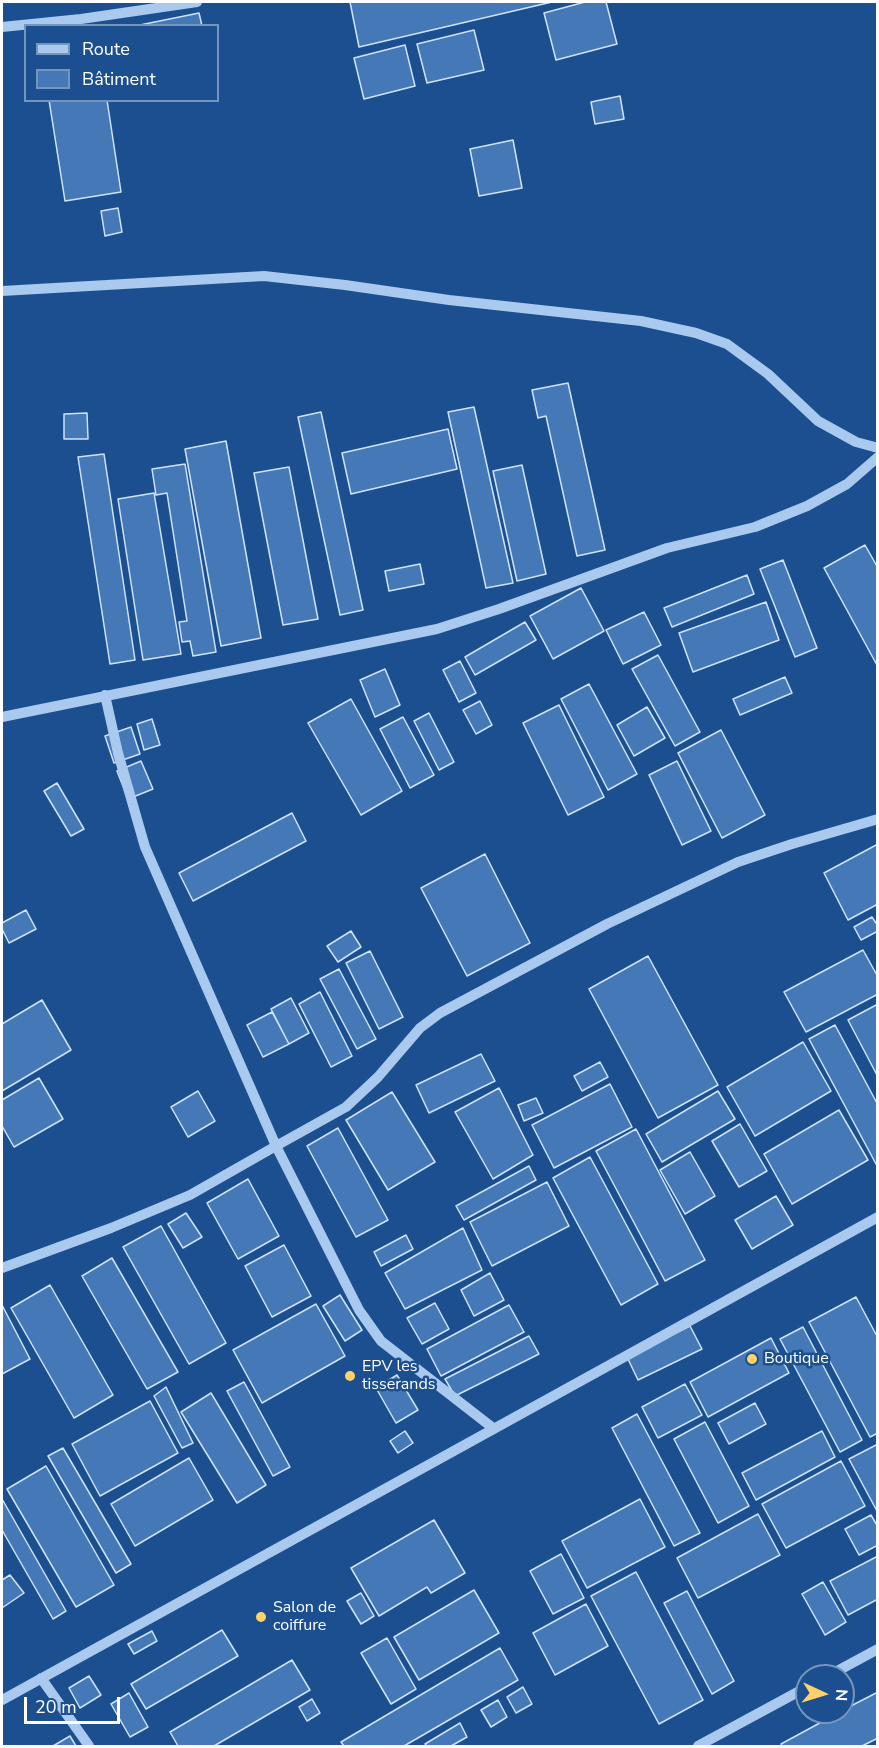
<!DOCTYPE html>
<meta charset="utf-8">
<style>
body{margin:0}
#map{position:relative;width:879px;height:1748px;overflow:hidden;background:#1b4f8f;font-family:"Nunito Sans",sans-serif}
canvas{display:block}
.frame{position:absolute;inset:0;border:3px solid #fff;pointer-events:none}
.legend{position:absolute;left:24px;top:24px;width:195px;height:78px;box-sizing:border-box;background:#1b4f8f;border:2px solid #7695bc;margin:0;padding:8px 10px;list-style:none;font-size:18px;color:#fff}
.legend li{display:flex;align-items:center;gap:12px;height:30px}
.legend b{width:30px;border:2px solid #7695bc}
.north{position:absolute;left:795px;top:1664px;width:60px;height:60px;box-sizing:border-box;background:#1b4f8f;border:2px solid #7695bc;border-radius:50%;rotate:94deg;font-size:16px;font-weight:700;line-height:24px;text-align:center;color:#fff}
.north::after{content:'';display:block;margin:auto;width:21px;height:27px;background:#ffd166;clip-path:polygon(50% 0,100% 100%,50% 72%,0 100%)}
.scale{position:absolute;left:24px;top:1697px;width:96px;height:27px;box-sizing:border-box;border:3px solid #fff;border-top:0;padding-left:8px;font-size:18px;line-height:21px;white-space:nowrap;color:#fff;-webkit-text-stroke:4px #1b4f8f;paint-order:stroke}
</style>
<div id="map">
<canvas width="879" height="1748"></canvas>
<div class="frame"></div>
<ul class="legend">
<li><b style="height:8px;background:#a9c9ee"></b>Route</li>
<li><b style="height:16px;background:#4478b7"></b>Bâtiment</li>
</ul>
<div class="north">N</div>
<div class="scale">20 m</div>
</div>
<script>
const ctx = document.querySelector('canvas').getContext('2d');
ctx.lineJoin = 'round';
function paint(path, color) { ctx.fillStyle = color; ctx.fill(path, 'evenodd'); }
const poly = rows => new Path2D(rows.map(r => 'M' + r).join(''));
function trace(path, color, width, dash) { ctx.strokeStyle = color; ctx.lineWidth = width; ctx.lineCap = dash ? 'butt' : 'round'; ctx.setLineDash(dash || []); ctx.stroke(path); }
function drawText(font, color, halo, rows, align = 'center') {
  ctx.font = font + ' "Nunito Sans",sans-serif'; ctx.lineWidth = 5; ctx.setLineDash([]); ctx.textBaseline = 'middle'; ctx.strokeStyle = halo; ctx.fillStyle = color; for (const [text, x, y, turn = 0] of rows) {
    ctx.save(); ctx.translate(x, y); ctx.rotate((+turn || 0) * Math.PI / 180); ctx.textAlign = isNaN(turn) ? turn : align; if (halo) ctx.strokeText(text, 0, 0); ctx.fillText(text, 0, 0); ctx.restore();
  }
}
const building = poly([
 [350,2,552,2,359,47,350,2],
 [585,2,606,2,617,44,556,60,544,13,585,2],
 [199,13,202,26,135,26,199,13],
 [474,30,484,70,427,83,417,44,474,30],
 [405,45,415,86,364,99,354,58,405,45],
 [620,96,624,119,595,124,591,102,620,96],
 [49,100,107,100,121,192,65,201,49,100],
 [513,140,522,188,479,196,470,149,513,140],
 [118,208,122,232,105,236,101,211,118,208],
 [568,383,605,550,577,556,546,416,538,418,532,390,568,383],
 [474,407,513,583,486,588,448,412,474,407],
 [321,412,363,610,340,615,298,417,321,412],
 [87,413,88,439,64,439,64,414,87,413],
 [448,429,457,469,351,494,342,453,448,429],
 [226,441,261,638,221,646,185,449,226,441],
 [104,454,135,660,110,664,78,457,104,454],
 [185,464,216,652,193,656,190,641,182,642,179,622,187,621,167,493,156,495,152,469,185,464],
 [522,465,546,574,517,581,493,471,522,465],
 [289,467,318,619,283,625,254,473,289,467],
 [154,493,181,654,143,660,118,499,154,493],
 [865,545,878,568,878,667,824,568,865,545],
 [783,560,817,648,795,657,760,569,783,560],
 [420,564,424,584,389,591,385,571,420,564],
 [747,575,754,594,672,627,664,608,747,575],
 [581,588,604,631,553,659,530,616,581,588],
 [766,602,779,640,693,672,679,633,766,602],
 [644,612,661,645,623,664,606,630,644,612],
 [525,622,536,640,475,675,465,657,525,622],
 [658,655,700,732,675,746,632,669,658,655],
 [460,661,476,693,459,702,443,670,460,661],
 [385,669,400,705,375,717,360,680,385,669],
 [785,677,792,693,740,715,733,699,785,677],
 [589,684,637,774,608,790,561,699,589,684],
 [351,699,402,791,361,815,308,723,351,699],
 [480,701,492,725,476,734,463,710,480,701],
 [559,705,604,797,568,815,523,723,559,705],
 [647,707,665,738,634,756,617,725,647,707],
 [429,713,454,762,439,770,414,721,429,713],
 [403,717,434,775,410,788,380,729,403,717],
 [152,719,160,745,144,750,137,724,152,719],
 [131,727,140,754,114,763,105,736,131,727],
 [721,730,765,815,722,838,678,753,721,730],
 [141,761,153,789,128,799,117,771,141,761],
 [677,761,711,831,682,845,649,775,677,761],
 [57,783,84,829,71,836,44,791,57,783],
 [292,813,306,841,193,901,179,873,292,813],
 [878,844,878,904,848,920,824,873,878,844],
 [485,854,530,943,467,976,421,888,485,854],
 [26,910,36,929,9,943,2,929,2,923,26,910],
 [872,917,878,926,878,931,861,940,854,927,872,917],
 [351,931,361,947,338,962,327,946,351,931],
 [863,950,878,977,878,994,806,1032,784,992,863,950],
 [370,951,403,1017,379,1029,346,963,370,951],
 [648,956,718,1085,658,1118,589,989,648,956],
 [339,969,376,1039,357,1049,320,979,339,969],
 [320,992,352,1056,331,1067,299,1004,320,992],
 [291,998,309,1033,289,1044,271,1009,291,998],
 [42,1000,71,1050,2,1091,2,1024,42,1000],
 [878,1004,878,1077,848,1020,878,1004],
 [272,1012,289,1044,263,1057,247,1025,272,1012],
 [835,1025,878,1105,878,1163,876,1164,809,1039,835,1025],
 [803,1042,831,1091,755,1136,727,1087,803,1042],
 [481,1054,495,1081,429,1113,416,1085,481,1054],
 [600,1062,608,1077,582,1091,574,1076,600,1062],
 [39,1078,63,1119,14,1147,2,1126,2,1100,39,1078],
 [610,1084,632,1127,554,1168,532,1125,610,1084],
 [499,1088,533,1155,493,1179,455,1112,499,1088],
 [198,1091,215,1121,188,1137,171,1107,198,1091],
 [718,1091,735,1119,662,1162,646,1134,718,1091],
 [392,1092,435,1162,388,1190,346,1120,392,1092],
 [536,1098,543,1113,524,1121,518,1105,536,1098],
 [839,1110,868,1160,792,1204,764,1154,839,1110],
 [740,1124,767,1171,739,1187,712,1141,740,1124],
 [338,1128,388,1220,356,1237,307,1146,338,1128],
 [636,1129,705,1260,665,1281,596,1151,636,1129],
 [690,1152,715,1196,685,1214,660,1170,690,1152],
 [590,1157,658,1284,621,1305,553,1178,590,1157],
 [529,1166,536,1180,464,1220,456,1206,529,1166],
 [248,1179,279,1236,238,1259,207,1203,248,1179],
 [547,1182,569,1226,492,1266,470,1222,547,1182],
 [776,1196,793,1225,752,1249,735,1220,776,1196],
 [186,1213,202,1237,183,1248,168,1224,186,1213],
 [161,1226,226,1343,189,1364,123,1247,161,1226],
 [463,1228,482,1270,405,1309,385,1273,463,1228],
 [406,1235,413,1249,381,1266,374,1252,406,1235],
 [284,1245,311,1296,272,1317,245,1266,284,1245],
 [112,1258,178,1372,147,1389,82,1276,112,1258],
 [490,1273,504,1300,474,1316,461,1290,490,1273],
 [50,1285,113,1395,74,1418,11,1308,50,1285],
 [340,1295,362,1330,345,1341,323,1306,340,1295],
 [856,1297,878,1338,878,1433,870,1437,809,1322,856,1297],
 [435,1303,449,1329,422,1344,407,1318,435,1303],
 [316,1304,345,1356,262,1403,233,1350,316,1304],
 [2,1305,30,1359,2,1374,2,1305],
 [509,1305,524,1332,441,1376,427,1349,509,1305],
 [690,1326,702,1349,638,1380,627,1357,690,1326],
 [803,1327,862,1440,840,1452,780,1339,803,1327],
 [529,1336,539,1354,455,1396,445,1379,529,1336],
 [771,1338,789,1373,708,1417,690,1382,771,1338],
 [397,1375,418,1410,396,1423,376,1388,397,1375],
 [244,1382,290,1467,273,1476,227,1391,244,1382],
 [685,1384,702,1415,658,1438,642,1407,685,1384],
 [166,1387,193,1443,182,1448,154,1396,166,1387],
 [211,1393,266,1485,237,1503,181,1412,211,1393],
 [150,1401,178,1453,100,1496,72,1444,150,1401],
 [755,1403,766,1424,729,1444,718,1423,755,1403],
 [637,1414,700,1533,674,1546,612,1428,637,1414],
 [705,1422,749,1506,718,1523,674,1439,705,1422],
 [405,1431,413,1443,398,1453,390,1441,405,1431],
 [822,1431,835,1457,756,1500,742,1473,822,1431],
 [878,1444,878,1513,849,1459,878,1444],
 [63,1448,131,1564,116,1573,48,1456,63,1448],
 [189,1458,213,1500,135,1546,111,1504,189,1458],
 [841,1461,865,1506,786,1548,762,1504,841,1461],
 [46,1466,114,1585,76,1607,7,1489,46,1466],
 [2,1499,66,1611,53,1619,2,1530,2,1499],
 [640,1499,665,1547,587,1588,562,1541,640,1499],
 [758,1514,780,1555,698,1598,677,1558,758,1514],
 [871,1515,878,1527,878,1545,859,1555,845,1529,871,1515],
 [434,1520,465,1573,431,1593,427,1587,379,1616,351,1568,434,1520],
 [561,1554,584,1598,553,1614,530,1571,561,1554],
 [878,1556,878,1599,848,1615,830,1581,878,1556],
 [636,1572,703,1700,659,1724,591,1596,636,1572],
 [10,1575,24,1593,2,1608,2,1580,10,1575],
 [823,1582,846,1622,825,1635,802,1594,823,1582],
 [474,1590,499,1633,419,1680,394,1637,474,1590],
 [687,1591,734,1681,712,1694,664,1603,687,1591],
 [361,1593,374,1616,361,1624,347,1601,361,1593],
 [586,1604,608,1646,555,1675,533,1633,586,1604],
 [222,1630,238,1656,146,1709,131,1684,222,1630],
 [152,1631,157,1641,134,1654,128,1644,152,1631],
 [387,1638,416,1689,391,1704,361,1653,387,1638],
 [500,1648,518,1680,404,1746,344,1746,341,1742,500,1648],
 [292,1660,310,1690,214,1746,178,1746,170,1732,292,1660],
 [89,1676,101,1695,80,1708,69,1688,89,1676],
 [523,1687,532,1704,516,1713,507,1697,523,1687],
 [878,1692,878,1738,862,1746,782,1746,781,1744,840,1712,843,1712,843,1710,878,1692],
 [129,1693,148,1727,130,1737,111,1704,129,1693],
 [312,1699,320,1713,307,1721,299,1707,312,1699],
 [498,1700,507,1717,491,1727,481,1710,498,1700],
 [460,1723,467,1737,451,1746,427,1746,425,1744,460,1723],
 [70,1736,76,1746,53,1746,70,1736]
]);
const minor = poly([
 [2,27,81,19,197,2],
 [2,291,264,276,345,285,449,300,641,321,696,333,727,344,768,374,818,421,856,442,878,448],
 [105,695,118,753,145,847,276,1146,346,1107,378,1077,420,1028,440,1013,607,924,738,862,792,844,878,819],
 [2,717,437,629,499,609,667,548,755,527,807,506,847,484,878,457],
 [2,1268,111,1228,190,1195,276,1146,359,1310,381,1341,493,1428],
 [828,1676,878,1649],
 [41,1678,89,1746],
 [2,1700,878,1217],
 [698,1746,807,1687]
]);
const markers = [
 [752,1359,6,"#ffd166"],
 [350,1376,6,"#ffd166"],
 [261,1617,6,"#ffd166"]
];
const poiNames = [
 ["Boutique",764,1359],
 ["EPV les",362,1367],
 ["tisserands",362,1385],
 ["Salon de",273,1608],
 ["coiffure",273,1626]
];
paint(building, '#4478b7');
trace(building, '#cfe3fa', 1.5);
trace(minor, '#a9c9ee', 10);
for (const [x, y, r, color] of markers) { const dot = new Path2D(); dot.arc(x, y, r, 0, 2 * Math.PI); ctx.fillStyle = color; ctx.fill(dot); trace(dot, '#1b4f8f', 2); }
drawText('16px', '#fff', '#1b4f8f', poiNames, 'left');
</script>
